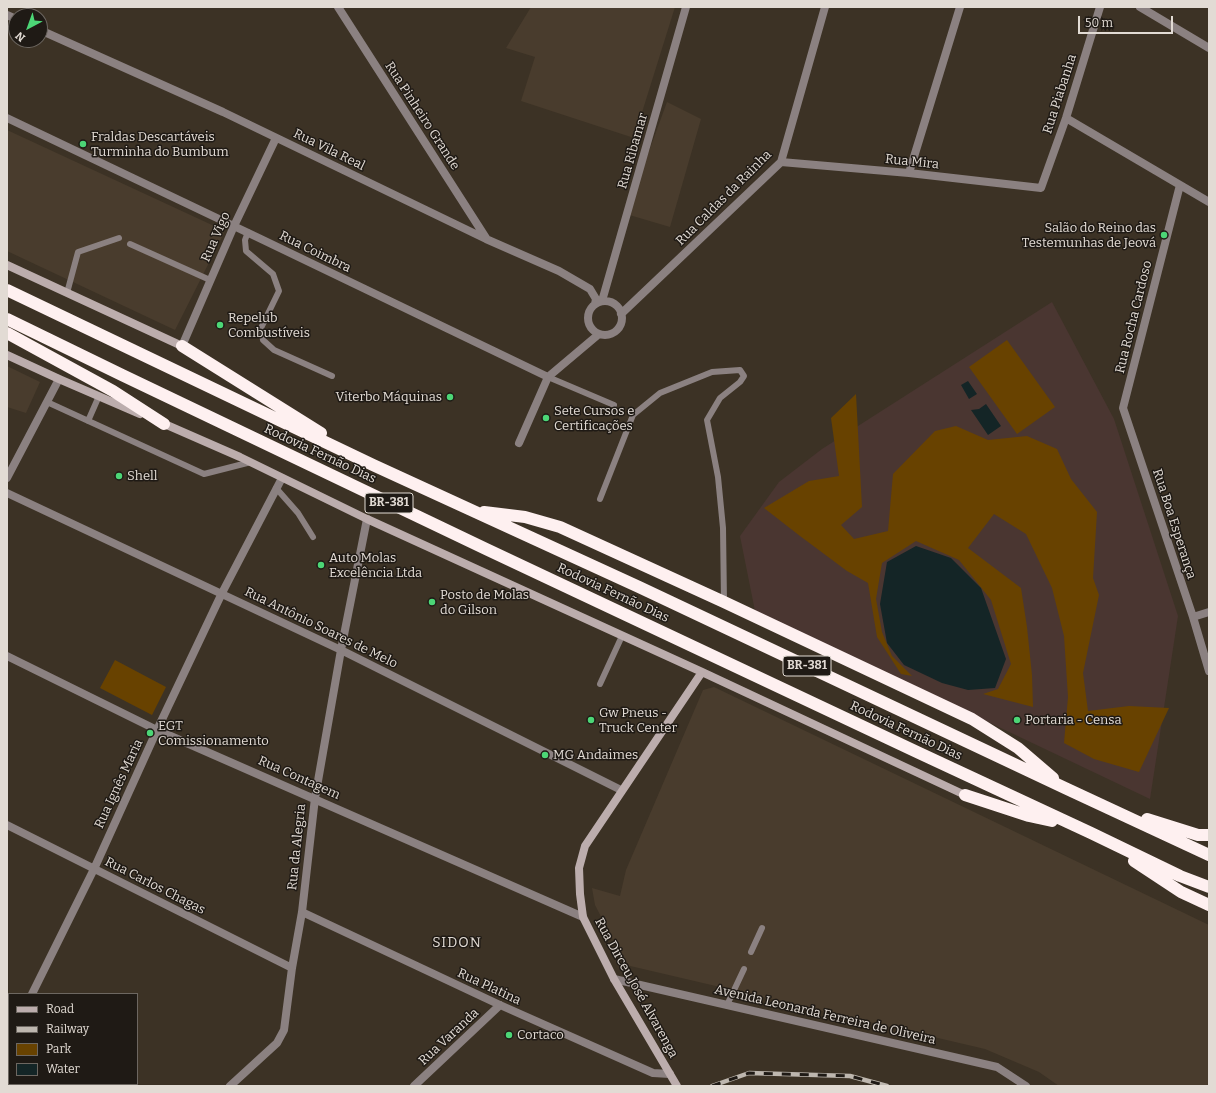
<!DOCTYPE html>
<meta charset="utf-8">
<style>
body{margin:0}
#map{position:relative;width:1216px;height:1093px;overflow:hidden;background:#3c3225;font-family:Bitter,serif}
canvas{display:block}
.frame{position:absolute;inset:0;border:8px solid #e2dbd4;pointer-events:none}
.legend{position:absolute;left:8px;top:993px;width:130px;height:92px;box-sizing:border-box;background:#1f1a15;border:1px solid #6d6761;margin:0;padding:5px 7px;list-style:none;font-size:12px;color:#e2dbd4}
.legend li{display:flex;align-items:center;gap:8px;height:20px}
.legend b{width:20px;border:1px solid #6d6761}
.north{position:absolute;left:8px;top:8px;width:40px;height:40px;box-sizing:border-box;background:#1f1a15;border:1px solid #6d6761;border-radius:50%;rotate:221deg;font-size:11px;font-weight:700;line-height:16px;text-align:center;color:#e2dbd4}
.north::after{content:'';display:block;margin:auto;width:14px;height:18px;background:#4cd676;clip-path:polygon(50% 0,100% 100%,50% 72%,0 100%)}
.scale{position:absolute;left:1078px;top:16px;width:95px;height:18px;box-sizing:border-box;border:2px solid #e2dbd4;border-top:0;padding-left:5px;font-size:12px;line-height:14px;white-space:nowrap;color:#e2dbd4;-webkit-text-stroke:3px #1f1a15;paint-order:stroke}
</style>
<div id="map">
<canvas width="1216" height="1093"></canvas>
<div class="frame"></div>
<ul class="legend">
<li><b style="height:5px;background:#bcadad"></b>Road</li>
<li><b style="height:5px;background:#beb7af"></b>Railway</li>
<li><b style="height:11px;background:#684200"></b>Park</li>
<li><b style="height:11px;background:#142526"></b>Water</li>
</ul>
<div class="north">N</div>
<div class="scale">50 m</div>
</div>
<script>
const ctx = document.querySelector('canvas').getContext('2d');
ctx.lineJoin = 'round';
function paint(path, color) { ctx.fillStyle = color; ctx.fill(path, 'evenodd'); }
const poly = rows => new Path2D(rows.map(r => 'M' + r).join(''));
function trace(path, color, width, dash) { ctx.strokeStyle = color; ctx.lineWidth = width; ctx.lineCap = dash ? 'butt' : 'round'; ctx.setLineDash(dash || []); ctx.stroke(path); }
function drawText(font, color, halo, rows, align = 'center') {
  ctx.font = font + ' Bitter,serif'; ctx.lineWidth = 3; ctx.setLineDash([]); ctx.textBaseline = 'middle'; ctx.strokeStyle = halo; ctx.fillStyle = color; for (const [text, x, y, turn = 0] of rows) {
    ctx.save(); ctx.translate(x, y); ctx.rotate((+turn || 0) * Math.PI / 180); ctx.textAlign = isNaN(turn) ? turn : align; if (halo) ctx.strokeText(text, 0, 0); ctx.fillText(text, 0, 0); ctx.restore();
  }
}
const industrial = poly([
 [531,7,675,7,634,138,521,101,535,57,506,48],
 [667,102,701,119,670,227,626,214],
 [7,130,225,231,175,330,7,251],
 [7,366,40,382,26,413,7,407],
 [714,687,1209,925,1209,1086,1059,1086,1039,1072,985,1049,626,965,595,905,592,888,620,896,626,870,703,690]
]);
const education = poly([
 [1052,302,1114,419,1178,616,1150,799,755,611,740,536,779,482,822,449]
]);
const green = poly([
 [1007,340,1055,407,1017,434,969,367],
 [856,394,862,507,841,525,854,539,888,531,893,474,935,431,956,426,988,440,1027,436,1057,449,1071,479,1097,512,1093,578,1099,595,1083,673,1088,711,1129,706,1169,708,1139,772,1094,759,1064,743,1068,697,1064,636,1052,588,1026,534,994,514,968,548,1021,588,1027,627,1032,675,1033,707,983,694,998,689,1011,664,991,600,959,560,916,541,882,563,876,599,882,632,892,656,912,676,901,674,877,637,868,583,847,571,800,536,764,508,809,481,839,476,831,418],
 [115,660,166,687,152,715,100,688]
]);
const water = poly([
 [968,381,977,394,969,399,961,385],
 [986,404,1001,426,988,435,971,410,979,409],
 [916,546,951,558,981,588,1006,659,995,688,968,690,942,683,904,665,887,643,880,604,887,562]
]);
const lane = poly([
 [248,232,245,240,246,251,273,274,279,291,261,328,263,340,274,350,332,376],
 [130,244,210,280],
 [67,293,78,252,119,238],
 [548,377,614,405],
 [47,402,204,474,251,462],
 [88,421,99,396],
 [276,488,298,513,313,537],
 [600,499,633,415,660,393,712,372,740,370,744,376,740,382,720,398,707,420,718,477,723,528,724,602],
 [600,684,622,636],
 [751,952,762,928],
 [727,1005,744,969]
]);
const street = poly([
 [338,7,486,238],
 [1140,7,1209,48],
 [7,15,16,19],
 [40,30,223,112,486,239,559,271,590,289,596,299,595,304],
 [7,118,261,239,548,377],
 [1066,118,1209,202],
 [781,162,909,173,1041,188,1066,118,1100,7],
 [909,173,960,7],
 [1180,185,1123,408,1193,617,1209,671],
 [602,301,686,7],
 '588 318a17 17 0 1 1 34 0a17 17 0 1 1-34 0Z',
 [621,314,781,162,825,7],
 [182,346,234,226,276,138],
 [519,443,548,377,599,334],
 [7,478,59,379],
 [7,493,341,650,621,790],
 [1193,617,1209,612],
 [7,656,157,730,583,917],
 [7,825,292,968],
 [302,912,500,1005,653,1073,670,1074],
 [614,979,997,1067,1026,1086],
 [32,994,94,869,157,730,222,593,282,478],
 [230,1086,277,1043,284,1030,292,968,302,912,315,798,341,650,367,519],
 [414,1086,500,1005]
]);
const secondary = poly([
 [7,265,182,346],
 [7,355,59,379,140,414],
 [160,422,240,457,367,519,702,672,965,795],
 [677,1086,614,979,583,917,580,894,579,868,585,846,702,672]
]);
const highway = poly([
 [7,290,373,465,639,587,1065,788,1209,855],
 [7,319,122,375,486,549,917,752,1091,833,1180,876,1209,887],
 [7,333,113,391,164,424],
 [182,346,321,433],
 [484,512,525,517,560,527,724,602,972,719,1018,748,1053,778],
 [965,795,1029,816,1052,821],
 [1147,819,1198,835,1209,835],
 [1134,861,1181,892,1209,905]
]);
const rail = poly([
 [712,1086,749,1073,850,1076,887,1086]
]);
const markers = [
 [83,144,4,"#4cd676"],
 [1164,235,4,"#4cd676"],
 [220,325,4,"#4cd676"],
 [450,397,4,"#4cd676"],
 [546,418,4,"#4cd676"],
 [119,476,4,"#4cd676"],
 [321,565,4,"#4cd676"],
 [432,602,4,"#4cd676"],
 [591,720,4,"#4cd676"],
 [1017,720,4,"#4cd676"],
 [150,733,4,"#4cd676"],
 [545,755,4,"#4cd676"],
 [509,1035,4,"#4cd676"]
];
const shields = [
 [389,503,48],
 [807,666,48]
];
const shieldNames = [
 ["BR-381",389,503],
 ["BR-381",807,666]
];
const streetNames = [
 ["Rua Piabanha",1060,94,-72],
 ["Rua Pinheiro Grande",422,116,57],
 ["Rua Vila Real",329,150,26],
 ["Rua Ribamar",633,151,-74],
 ["Rua Mira",912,162,6],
 ["Rua Caldas da Rainha",724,198,-45],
 ["Rua Vigo",216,237,-66],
 ["Rua Coimbra",315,252,26],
 ["Rua Rocha Cardoso",1134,317,-76],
 ["Rodovia Fernão Dias",320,454,25],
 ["Rua Boa Esperança",1174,524,72],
 ["Rodovia Fernão Dias",613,593,25],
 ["Rua Antônio Soares de Melo",321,628,26],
 ["Rodovia Fernão Dias",906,731,25],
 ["Rua Contagem",299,778,24],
 ["Rua Ignês Maria",119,784,-65],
 ["Rua da Alegria",297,847,-84],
 ["Rua Carlos Chagas",155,886,27],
 ["Rua Platina",489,987,25],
 ["Rua Dirceu José Alvarenga",636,988,61],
 ["Avenida Leonarda Ferreira de Oliveira",825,1015,13],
 ["Rua Varanda",449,1037,-43]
];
const poiNames = [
 ["Fraldas Descartáveis",91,137],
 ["Turminha do Bumbum",91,152],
 ["Salão do Reino das",1156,228,"right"],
 ["Testemunhas de Jeová",1156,243,"right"],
 ["Repelub",228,318],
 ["Combustíveis",228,333],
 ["Viterbo Máquinas",442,397,"right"],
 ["Sete Cursos e",554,411],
 ["Certificações",554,426],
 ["Shell",127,476],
 ["Auto Molas",329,558],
 ["Excelência Ltda",329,573],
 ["Posto de Molas",440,595],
 ["do Gilson",440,610],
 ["Gw Pneus -",599,713],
 ["Truck Center",599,728],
 ["Portaria - Censa",1025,720],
 ["EGT",158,726],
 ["Comissionamento",158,741],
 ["MG Andaimes",553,755],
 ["Cortaco",517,1035]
];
const neighbourhoodNames = [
 ["SIDON",457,943]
];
paint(industrial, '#493c2d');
paint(education, '#4a3631');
paint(green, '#684200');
paint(water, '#142526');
trace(lane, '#8b8181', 6);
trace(street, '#8b8181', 8);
trace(secondary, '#bcadad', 8);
trace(highway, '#fef0f0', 12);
trace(rail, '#beb7af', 4.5);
trace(rail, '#1f1a15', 3, [9]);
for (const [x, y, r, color] of markers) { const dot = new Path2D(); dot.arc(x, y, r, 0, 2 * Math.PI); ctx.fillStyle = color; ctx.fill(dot); trace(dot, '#1f1a15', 1.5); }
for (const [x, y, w] of shields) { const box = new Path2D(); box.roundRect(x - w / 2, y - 10, w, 20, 3); ctx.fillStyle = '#1f1a15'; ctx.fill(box); trace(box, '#e2dbd4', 1); }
drawText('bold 12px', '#e2dbd4', null, shieldNames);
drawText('13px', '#e2dbd4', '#1f1a15', streetNames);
drawText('13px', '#e2dbd4', '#1f1a15', poiNames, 'left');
ctx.letterSpacing = '1px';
drawText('14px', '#e2dbd4', '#1f1a15', neighbourhoodNames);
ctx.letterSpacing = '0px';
</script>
